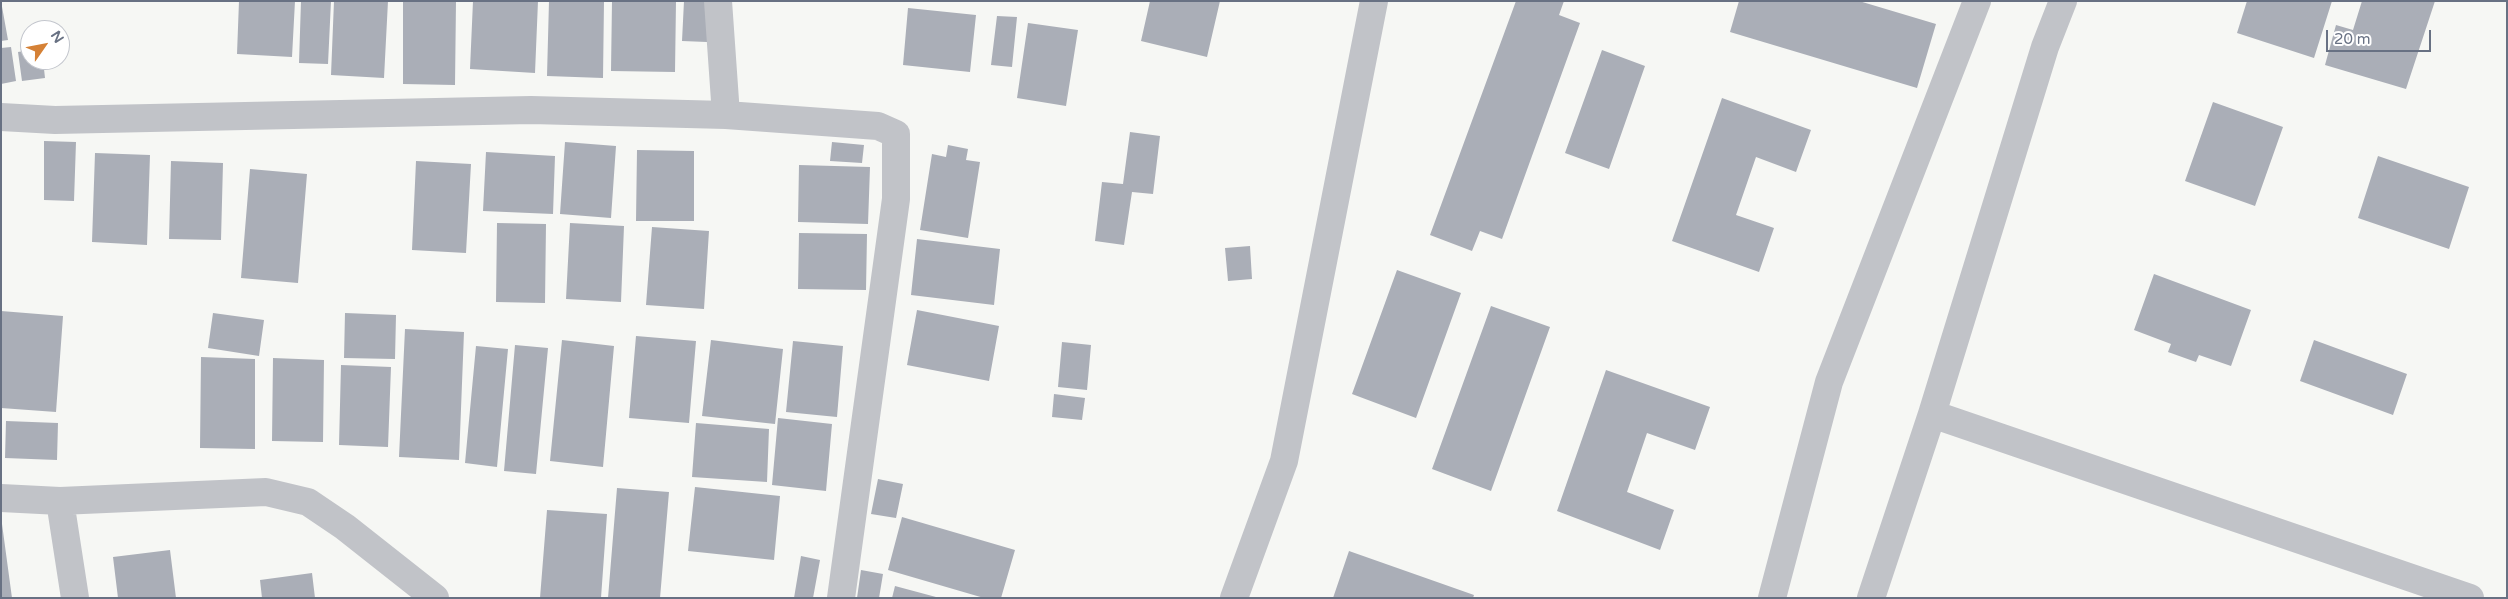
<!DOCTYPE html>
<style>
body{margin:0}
#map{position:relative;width:2508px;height:599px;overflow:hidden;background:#f6f7f4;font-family:"Varela Round",sans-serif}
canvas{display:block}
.frame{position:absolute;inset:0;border:2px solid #687183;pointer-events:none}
.north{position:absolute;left:20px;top:20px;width:50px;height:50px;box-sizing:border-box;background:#fff;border:1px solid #c3c6cd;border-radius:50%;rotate:57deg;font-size:14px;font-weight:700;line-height:20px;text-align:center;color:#687183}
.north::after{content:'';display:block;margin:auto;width:18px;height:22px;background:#d58136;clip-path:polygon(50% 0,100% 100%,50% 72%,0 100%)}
.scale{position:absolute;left:2326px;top:30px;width:105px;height:22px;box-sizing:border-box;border:2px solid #687183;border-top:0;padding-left:6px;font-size:15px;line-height:18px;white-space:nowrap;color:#687183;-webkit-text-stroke:4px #fff;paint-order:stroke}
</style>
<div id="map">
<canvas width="2508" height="599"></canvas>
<div class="frame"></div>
<div class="north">N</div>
<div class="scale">20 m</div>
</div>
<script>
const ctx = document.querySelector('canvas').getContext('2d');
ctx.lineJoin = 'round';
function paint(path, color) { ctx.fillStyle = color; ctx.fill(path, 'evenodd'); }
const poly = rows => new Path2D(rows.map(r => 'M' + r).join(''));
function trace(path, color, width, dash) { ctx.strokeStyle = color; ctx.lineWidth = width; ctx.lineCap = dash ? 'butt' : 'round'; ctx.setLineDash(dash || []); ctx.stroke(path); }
const building = poly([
 [1,1,8,40,1,41],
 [239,1,295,1,292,57,237,54],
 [301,1,331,1,328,64,299,63],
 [334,1,388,1,384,78,331,75],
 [403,1,456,1,455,85,403,84],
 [473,1,538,1,535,73,470,69],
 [549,1,604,1,603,78,547,76],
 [612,1,676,1,675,72,611,71],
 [684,1,709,1,707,42,682,41],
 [1150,1,1220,1,1207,57,1141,41],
 [1516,1,1564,1,1559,15,1580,23,1502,239,1480,231,1472,251,1430,235],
 [1739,1,1859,1,1936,24,1917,88,1730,32],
 [2247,1,2332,1,2314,58,2237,33],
 [2362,1,2435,1,2406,89,2325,65,2336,25,2353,30],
 [908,8,976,15,970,72,903,65],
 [997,16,1017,17,1012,67,991,65],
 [1028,23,1078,30,1066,106,1017,98],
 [11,47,16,81,1,84,1,48],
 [30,50,30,60,43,60,45,78,22,81,18,52],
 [1602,50,1645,66,1609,169,1565,153],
 [1722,98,1811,130,1796,172,1756,157,1736,215,1774,228,1759,272,1672,241],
 [2213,102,2283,127,2255,206,2185,181],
 [1130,132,1160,136,1153,194,1132,192,1124,245,1095,241,1102,182,1123,184],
 [44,141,76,142,74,201,44,200],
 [565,142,616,146,611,218,560,214],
 [832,142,864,145,862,163,830,161],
 [948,145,968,149,966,160,980,162,968,238,920,230,932,154,946,157],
 [637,150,694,151,694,221,636,221],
 [486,152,555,156,553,214,483,211],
 [95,153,150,155,147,245,92,242],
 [2378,156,2469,187,2449,249,2358,218],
 [171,161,223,163,221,240,169,239],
 [416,161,471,164,466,253,412,250],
 [799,165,870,167,868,224,798,222],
 [250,169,307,174,298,283,241,278],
 [497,223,546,224,545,303,496,302],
 [570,223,624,226,621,302,566,299],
 [652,227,709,231,704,309,646,305],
 [799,233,867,234,866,290,798,289],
 [917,239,1000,249,994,305,911,295],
 [1250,246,1252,279,1228,281,1225,248],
 [1397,270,1461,293,1416,418,1352,394],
 [2154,274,2251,310,2231,366,2199,355,2196,362,2168,352,2171,344,2134,330],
 [1491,306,1550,327,1491,491,1432,469],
 [917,310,999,326,989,381,907,365],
 [1,311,63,316,56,412,1,408],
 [213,313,264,320,259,356,208,348],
 [345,313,396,315,395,359,344,358],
 [405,329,464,332,459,460,399,457],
 [636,336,696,341,689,423,629,418],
 [562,340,614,346,603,467,550,461],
 [711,340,783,349,775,424,702,416],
 [2314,340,2407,374,2393,415,2300,381],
 [793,341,843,346,837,417,786,412],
 [1062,342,1091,345,1087,390,1058,387],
 [515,345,548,348,536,474,504,471],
 [476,346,508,349,497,467,465,463],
 [201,357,255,359,255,449,200,448],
 [273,358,324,360,323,442,272,441],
 [341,365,391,367,388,447,339,445],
 [1606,370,1710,407,1695,450,1647,433,1627,492,1674,510,1660,550,1557,511],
 [1054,394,1085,398,1082,420,1052,417],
 [778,418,832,424,826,491,772,485],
 [6,421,58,423,57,460,5,458],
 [696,423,769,429,767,482,692,477],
 [878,479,903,484,896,518,871,514],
 [695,487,780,496,774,560,688,551],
 [617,488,669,492,660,598,608,598],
 [547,510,607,514,601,598,540,598],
 [902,517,1015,550,1001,598,984,598,888,570],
 [1,524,2,524,12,598,1,598],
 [170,550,176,598,118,598,113,557],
 [1349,551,1474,595,1473,598,1333,598],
 [801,556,820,560,813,598,794,598],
 [861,570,883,574,879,598,857,598],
 [312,573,315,598,262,598,260,580],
 [895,586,936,597,936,598,892,598]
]);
const minor = poly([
 [718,1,726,115],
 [1,117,55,120,531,110,726,115,878,126,896,134,896,199,841,598],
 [1932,414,2470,598],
 [1,498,60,501,266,492,308,502,345,527,435,598],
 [60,501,75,598],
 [1234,598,1284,461,1374,1],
 [1772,598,1829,382,1977,1],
 [1871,598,1932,414,2045,47,2063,1]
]);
paint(building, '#aaaeb7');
trace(minor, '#c1c3c8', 28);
</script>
